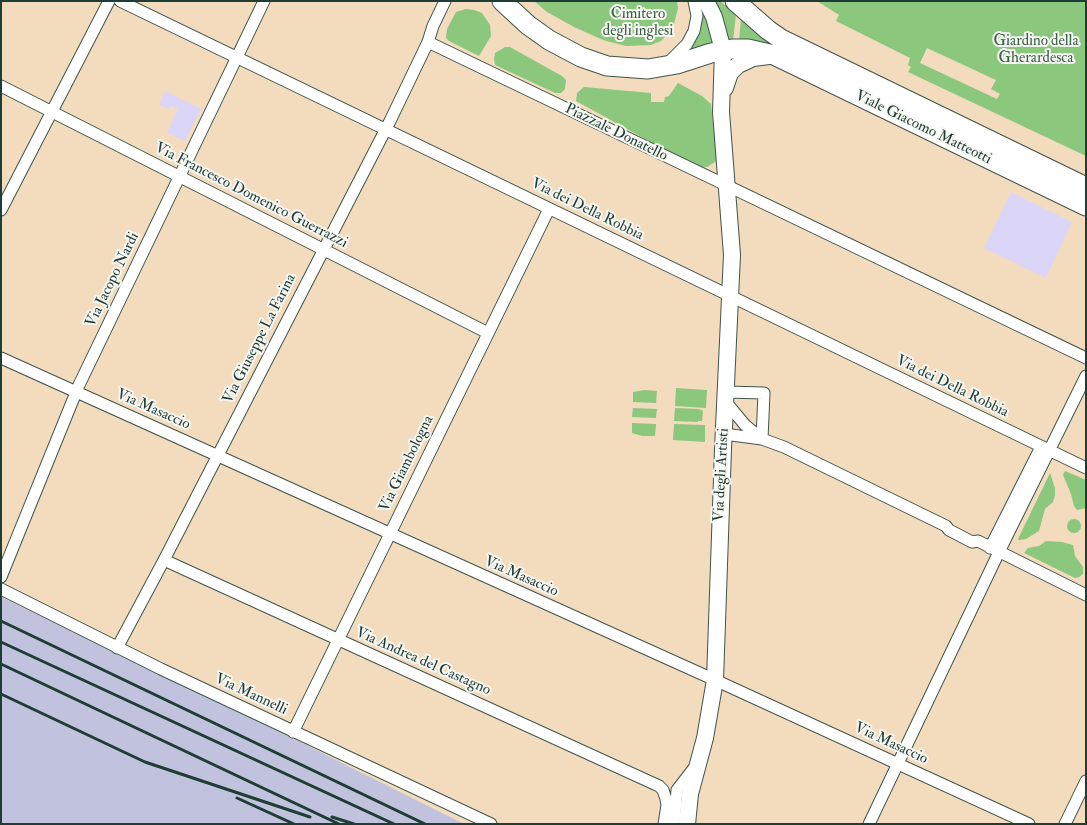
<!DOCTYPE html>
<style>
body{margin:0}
#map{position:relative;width:1087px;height:825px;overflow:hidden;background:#f3dbbe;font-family:"IM FELL Double Pica",serif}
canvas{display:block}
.frame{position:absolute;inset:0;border:2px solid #1f3d34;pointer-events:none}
</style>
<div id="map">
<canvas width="1087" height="825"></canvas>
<div class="frame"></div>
</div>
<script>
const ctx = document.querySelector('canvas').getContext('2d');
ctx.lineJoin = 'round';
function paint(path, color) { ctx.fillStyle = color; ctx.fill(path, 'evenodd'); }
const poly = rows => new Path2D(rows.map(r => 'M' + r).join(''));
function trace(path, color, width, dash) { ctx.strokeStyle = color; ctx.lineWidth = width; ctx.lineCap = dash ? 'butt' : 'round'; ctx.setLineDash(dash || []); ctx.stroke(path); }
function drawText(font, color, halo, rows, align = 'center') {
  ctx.font = font + ' "IM FELL Double Pica",serif'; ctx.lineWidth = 4; ctx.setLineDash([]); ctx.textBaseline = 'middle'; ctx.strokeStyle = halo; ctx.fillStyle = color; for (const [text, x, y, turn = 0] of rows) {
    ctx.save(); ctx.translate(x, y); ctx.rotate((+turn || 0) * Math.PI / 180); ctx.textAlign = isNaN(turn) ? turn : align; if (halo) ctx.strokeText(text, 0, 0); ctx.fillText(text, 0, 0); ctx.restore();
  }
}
const built = poly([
 [165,91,201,109,185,141,167,133,178,109,171,106,169,109,159,105],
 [1011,192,1072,222,1046,278,984,248]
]);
const industrial = poly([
 [1,597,266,725,464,824,1,824]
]);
const green = poly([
 [534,1,677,1,678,8,674,24,669,33,661,41,651,45,626,46,603,40,574,27,547,12],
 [701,1,716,42,684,54],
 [710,1,720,1,736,14,733,41,725,41],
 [817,1,1086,1,1086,156,908,72,911,67,908,65,910,58,836,21,839,15],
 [927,48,996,80,991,89,1000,94,997,99,920,63],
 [466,9,474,10,482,13,490,25,491,36,479,56,449,41,446,38,447,29,456,12],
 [741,19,765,37,793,54,739,41],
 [505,47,510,47,562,76,566,80,565,89,561,93,555,93,495,65,494,59,495,53],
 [678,83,702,96,711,104,717,158,715,162,707,167,698,168,576,101,577,93,584,87,651,93,651,102,664,102,665,97,669,96],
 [676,388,707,390,706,408,675,406],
 [644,390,657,391,656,403,633,402,633,392],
 [633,408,657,409,656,418,632,417],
 [675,408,699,409,703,411,702,421,698,421,698,422,674,421],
 [632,423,656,424,655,436,642,436,632,433],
 [674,424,705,425,705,442,673,440],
 [1065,471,1086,480,1086,508,1077,510,1074,506,1071,494,1063,475],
 [1050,473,1055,488,1055,495,1053,502,1045,509,1039,531,1026,539,1019,540,1018,539],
 '1067 526a7 7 0 1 1 14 0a7 7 0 1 1-14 0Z',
 [1046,541,1062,542,1073,545,1075,556,1083,567,1083,574,1079,577,1075,578,1024,553,1028,548,1039,546]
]);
const street = poly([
 [120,1,1086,468],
 [428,42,1086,358],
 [669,62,687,44,694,31,697,16,694,1],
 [1,86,488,333],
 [1,210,109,1],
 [1,358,715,680,1029,824],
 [726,392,764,393,762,439],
 [725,401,745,425,762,439],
 [724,434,762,439,784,447,946,526,949,530,972,542,978,541,1086,595],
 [990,548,1041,447],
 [164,560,659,786,663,790,666,799,667,805,664,824],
 [1,577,79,385,264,1],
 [1,589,161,669,491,824],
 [117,648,164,560,390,121,428,42,433,26,445,1],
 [293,732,549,209],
 [674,824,677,790,694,768],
 [869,824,999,552,1086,376],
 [1065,824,1086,781]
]);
const secondary = poly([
 [725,88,730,73,738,65,753,58,769,56],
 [687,824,690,794,705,738,715,680,723,449,732,255,721,112,723,50,714,17,706,1]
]);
const primary = poly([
 [502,1,528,25,549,40,581,57,607,66,648,69,677,64,711,53,732,49,748,49,774,55,1086,206],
 [735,1,768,30,781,39,1086,187]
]);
const rail = poly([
 [1,621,425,824],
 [1,642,394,824],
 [1,664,339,824],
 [1,694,145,762,310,817],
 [237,798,294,824],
 [332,817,354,824]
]);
const parkNames = [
 ["Cimitero",638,15],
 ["degli inglesi",638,32],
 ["Giardino della",1036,42],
 ["Gherardesca",1036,59]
];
const streetNames = [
 ["Viale Giacomo Matteotti",923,128,26],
 ["Piazzale Donatello",616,133,26],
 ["Via Francesco Domenico Guerrazzi",251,196,27],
 ["Via dei Della Robbia",587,210,26],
 ["Via Jacopo Nardi",113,280,-64],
 ["Via Giuseppe La Farina",260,339,-63],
 ["Via dei Della Robbia",952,387,26],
 ["Via Masaccio",153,410,24],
 ["Via Giambologna",407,464,-64],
 ["Via degli Artisti",722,475,-87],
 ["Via Masaccio",521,577,24],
 ["Via Andrea del Castagno",423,662,24],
 ["Via Mannelli",251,695,25],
 ["Via Masaccio",891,744,25]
];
paint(built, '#dbd6f7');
paint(industrial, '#c1c2dd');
paint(green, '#8bc77d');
trace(street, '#3f5549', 13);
trace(secondary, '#3f5549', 18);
trace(primary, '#3f5549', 21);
trace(street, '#fff', 11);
trace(secondary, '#fff', 16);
trace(primary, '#fff', 19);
trace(rail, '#1f3d34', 3);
drawText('15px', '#3a6046', '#f6f6f2', parkNames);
drawText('15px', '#1f3d34', '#f6f6f2', streetNames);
</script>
